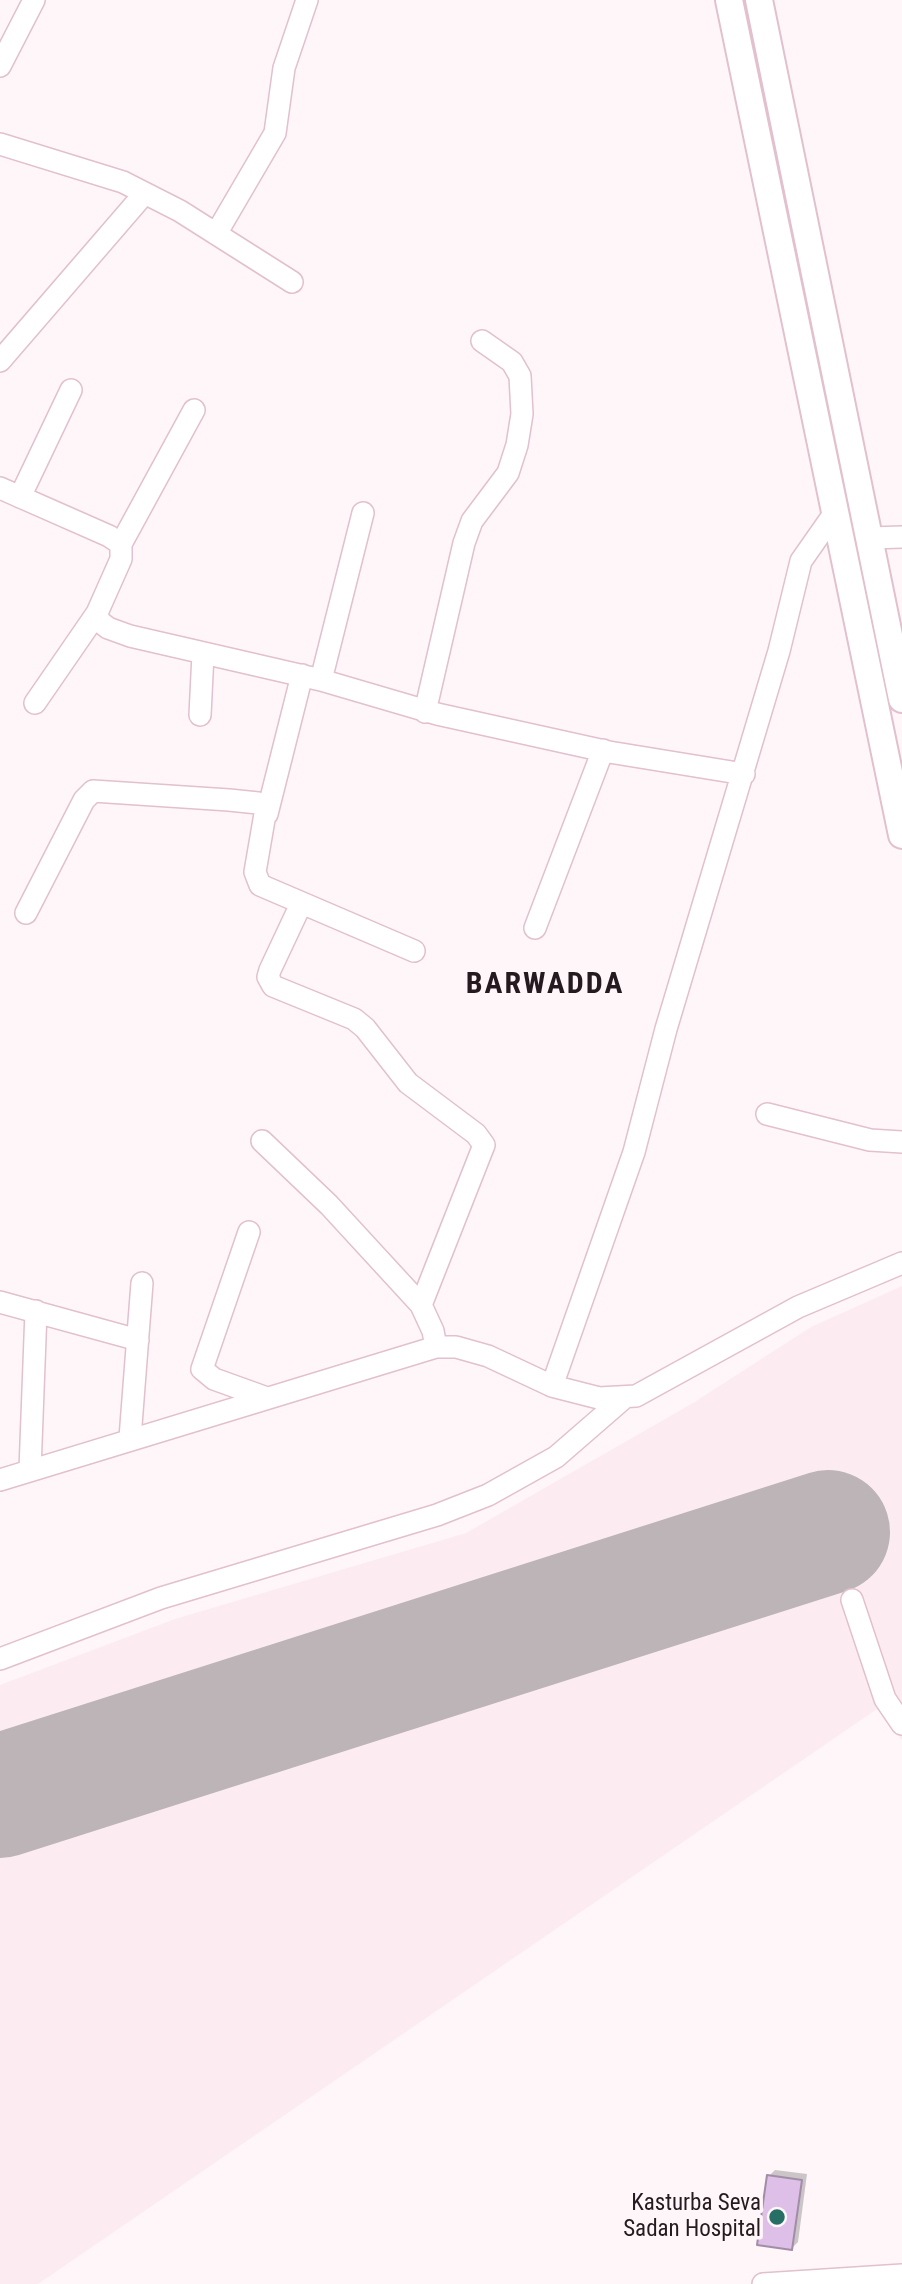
<!DOCTYPE html>
<style>
body{margin:0}
canvas{display:block;background:#fef6f9}
</style>
<canvas width="902" height="2284"></canvas>
<script>
const ctx = document.querySelector('canvas').getContext('2d');
ctx.lineJoin = 'round';
function paint(path, color) { ctx.fillStyle = color; ctx.fill(path, 'evenodd'); }
const poly = rows => new Path2D(rows.map(r => 'M' + r).join(''));
function trace(path, color, width, dash) { ctx.strokeStyle = color; ctx.lineWidth = width; ctx.lineCap = dash ? 'butt' : 'round'; ctx.setLineDash(dash || []); ctx.stroke(path); }
function drawText(font, color, halo, rows, align = 'center') {
  ctx.font = font + ' "Roboto Condensed",sans-serif'; ctx.lineWidth = 7; ctx.setLineDash([]); ctx.textBaseline = 'middle'; ctx.strokeStyle = halo; ctx.fillStyle = color; for (const [text, x, y, turn = 0] of rows) {
    ctx.save(); ctx.translate(x, y); ctx.rotate((+turn || 0) * Math.PI / 180); ctx.textAlign = isNaN(turn) ? turn : align; if (halo) ctx.strokeText(text, 0, 0); ctx.fillText(text, 0, 0); ctx.restore();
  }
}
const built = poly([
 [902,1286,902,1740,877,1709,38,2284,0,2284,0,1685,175,1619,466,1533,693,1403,811,1327]
]);
const shadow = poly([
 [775,2170,807,2174,798,2242,792,2248,769,2176]
]);
const runway = poly([
 [0,1796,828,1532]
]);
const building = poly([
 [767,2175,802,2180,792,2250,757,2245,767,2175]
]);
const minor = poly([
 [0,66,34,0],
 [0,144,123,182,180,211,292,282],
 [216,234,275,133,284,68,307,0],
 [0,361,144,194],
 [0,488,109,536,121,544,121,559,97,613,99,621,108,628,130,636,321,680,437,714,609,752,744,774],
 [20,497,71,390],
 [870,538,902,537],
 [121,544,194,410],
 [321,680,363,513],
 [35,703,97,613],
 [425,712,464,543,472,521,508,473,517,445,522,414,520,376,512,362,482,341],
 [200,715,203,654],
 [267,814,302,675],
 [301,904,270,970,268,977,273,986,354,1019,365,1028,408,1083,476,1134,484,1145,421,1305],
 [26,913,84,800,93,791,229,800,258,803,266,808,255,872,260,885,414,951],
 [535,928,603,750],
 [767,1114,870,1140,902,1142],
 [262,1141,329,1205,421,1305,433,1331,436,1347],
 [249,1232,202,1369,214,1379,264,1397],
 [0,1302,138,1340],
 [552,1386,634,1152,666,1029,779,651,801,561,836,511],
 [130,1438,142,1283],
 [30,1470,36,1311],
 [0,1480,436,1347,456,1347,488,1356,552,1386,599,1398,636,1396,798,1307,902,1263],
 [852,1600,885,1699,902,1724],
 [0,1659,161,1598,437,1515,488,1495,556,1457,624,1398],
 [763,2284,902,2275]
]);
const major = poly([
 [729,0,902,835],
 [759,0,902,699]
]);
const markers = [
 [777,2217,9,"#276e64"]
];
const poiNames = [
 ["Kasturba Seva",761,2204],
 ["Sadan Hospital",761,2230]
];
const districtNames = [
 ["BARWADDA",545,985]
];
paint(built, '#fdebf2');
paint(shadow, '#0003');
trace(runway, '#bcb4b7', 124);
paint(building, '#debfe7');
trace(building, '#a18ea6', 2);
trace(minor, '#e2c0ce', 24);
trace(major, '#e2c0ce', 30);
trace(minor, '#fff', 21);
trace(major, '#fff', 26);
for (const [x, y, r, color] of markers) { const dot = new Path2D(); dot.arc(x, y, r, 0, 2 * Math.PI); ctx.fillStyle = color; ctx.fill(dot); trace(dot, '#fef6f9', 2.5); }
drawText('23px', '#251a1f', '#fef6f9', poiNames, 'right');
ctx.letterSpacing = '2px';
drawText('bold 30px', '#251a1f', '#fef6f9', districtNames);
ctx.letterSpacing = '0px';
</script>
